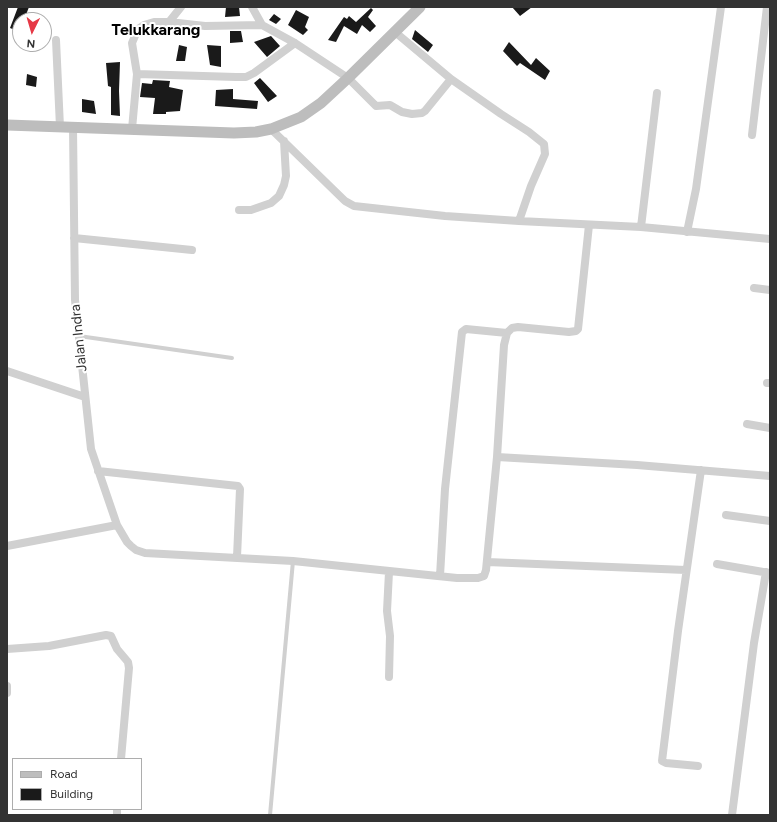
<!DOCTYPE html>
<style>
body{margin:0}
#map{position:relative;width:777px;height:822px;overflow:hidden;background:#fff;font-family:Figtree,sans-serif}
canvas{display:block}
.frame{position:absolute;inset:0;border:8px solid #333;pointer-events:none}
.legend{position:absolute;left:12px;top:758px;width:130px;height:52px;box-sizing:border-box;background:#fff;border:1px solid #adadad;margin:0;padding:5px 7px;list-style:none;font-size:12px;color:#333}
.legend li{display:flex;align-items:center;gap:8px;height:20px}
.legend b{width:20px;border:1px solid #adadad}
.north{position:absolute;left:12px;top:12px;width:40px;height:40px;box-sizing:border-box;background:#fff;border:1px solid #adadad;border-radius:50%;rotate:185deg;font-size:11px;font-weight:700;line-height:16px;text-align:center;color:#333}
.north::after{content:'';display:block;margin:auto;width:14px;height:18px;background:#e63946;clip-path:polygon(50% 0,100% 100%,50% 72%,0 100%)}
</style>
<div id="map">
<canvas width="777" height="822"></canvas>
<div class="frame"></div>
<ul class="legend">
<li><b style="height:5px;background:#bdbdbd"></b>Road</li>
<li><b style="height:11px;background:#1a1a1a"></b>Building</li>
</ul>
<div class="north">N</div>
</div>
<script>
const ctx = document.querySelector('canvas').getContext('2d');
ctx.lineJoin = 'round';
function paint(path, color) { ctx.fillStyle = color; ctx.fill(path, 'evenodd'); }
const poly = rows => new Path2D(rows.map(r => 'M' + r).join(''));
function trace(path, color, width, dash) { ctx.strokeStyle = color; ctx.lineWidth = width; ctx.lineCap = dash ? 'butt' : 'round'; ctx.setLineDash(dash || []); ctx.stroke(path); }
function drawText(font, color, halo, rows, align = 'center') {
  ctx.font = font + ' Figtree,sans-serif'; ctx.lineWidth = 4; ctx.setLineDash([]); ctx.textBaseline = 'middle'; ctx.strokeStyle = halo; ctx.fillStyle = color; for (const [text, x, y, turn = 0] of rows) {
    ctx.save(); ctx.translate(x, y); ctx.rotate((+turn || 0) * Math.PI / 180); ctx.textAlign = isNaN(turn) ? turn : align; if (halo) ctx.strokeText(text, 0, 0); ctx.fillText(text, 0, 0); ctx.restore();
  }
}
const building = poly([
 [18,7,29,7,24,20,20,20,20,32,10,28],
 [226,7,239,7,240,16,225,17],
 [512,7,532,7,520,16],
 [371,8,373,10,368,17,376,26,370,32,362,25,357,34,344,26,336,42,328,40,344,17,347,19,349,16,356,22],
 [296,10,309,17,305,27,308,30,303,35,288,25],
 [274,14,281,19,276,24,269,20],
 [415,30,433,45,428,52,412,39],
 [230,31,241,31,243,42,230,43],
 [271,36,280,46,267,57,254,42],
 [509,42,531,65,536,58,550,71,545,80,520,63,517,66,503,51],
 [179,45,187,47,185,61,176,61],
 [207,45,221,46,221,67,210,65],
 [120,62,119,91,120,116,111,115,111,87,108,86,106,63],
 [27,74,37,77,36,87,26,85],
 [260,78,277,96,268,102,254,83],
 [153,80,170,81,169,87,183,90,180,111,166,112,166,114,153,114,155,98,140,97,142,83,152,84],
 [233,89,233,99,258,101,257,109,215,106,216,90],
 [82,99,94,101,96,114,82,112]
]);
const lane = poly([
 [79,336,232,358],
 [270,815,293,561]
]);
const street = poly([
 [252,7,262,25],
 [169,22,181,7],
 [395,32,451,79],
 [56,40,60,127],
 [137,74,236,77,246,77,254,73,295,43],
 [73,127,75,300,91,449,117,525,127,542,131,546,136,550,145,553,293,561,457,578,478,578,484,576,486,570,497,457,504,345,507,333,512,328,518,327,569,332,576,331,578,329,589,225],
 [132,129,137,74,132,43,138,29,144,25,154,22,169,22,205,26,262,25,295,43,348,78,376,106,390,105,402,112,412,114,422,113,425,111,451,79,501,114,529,132,544,144,545,154,531,186,519,221],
 [271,129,345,201,354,206,445,216,519,221,641,227,770,239],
 [752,135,767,7],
 [239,210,251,210,271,203,279,196,284,185,286,176,284,141],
 [641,227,657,93],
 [687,232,696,189,721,7],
 [74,238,192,250],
 [754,288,770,290],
 [7,371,85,397],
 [767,383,770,383],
 [747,424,770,428],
 [497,457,637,465,770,476],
 [98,471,238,486,240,489,237,557],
 [726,515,770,521],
 [7,546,117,525],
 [487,562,686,570],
 [717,564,769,573],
 [440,576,445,489,462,332,466,329,507,333],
 [7,649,49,646,106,635,111,636,117,649,128,662,129,668,121,759],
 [389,677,390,636,387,611,389,572],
 [7,686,7,693],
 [698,766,666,763,662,761,678,631,701,470],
 [117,815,117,809],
 [732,815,754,643,766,572]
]);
const secondary = poly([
 [7,125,234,133,256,132,271,129,301,117,321,103,348,78,420,7]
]);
const streetNames = [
 ["Jalan Indra",79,338,-96]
];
const quarterNames = [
 ["Telukkarang",156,30]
];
paint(building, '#1a1a1a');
trace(lane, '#d0d0d0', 4);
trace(street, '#d0d0d0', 8);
trace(secondary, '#bdbdbd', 11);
drawText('14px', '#333', '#fff', streetNames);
drawText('bold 16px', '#000', '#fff', quarterNames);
</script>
